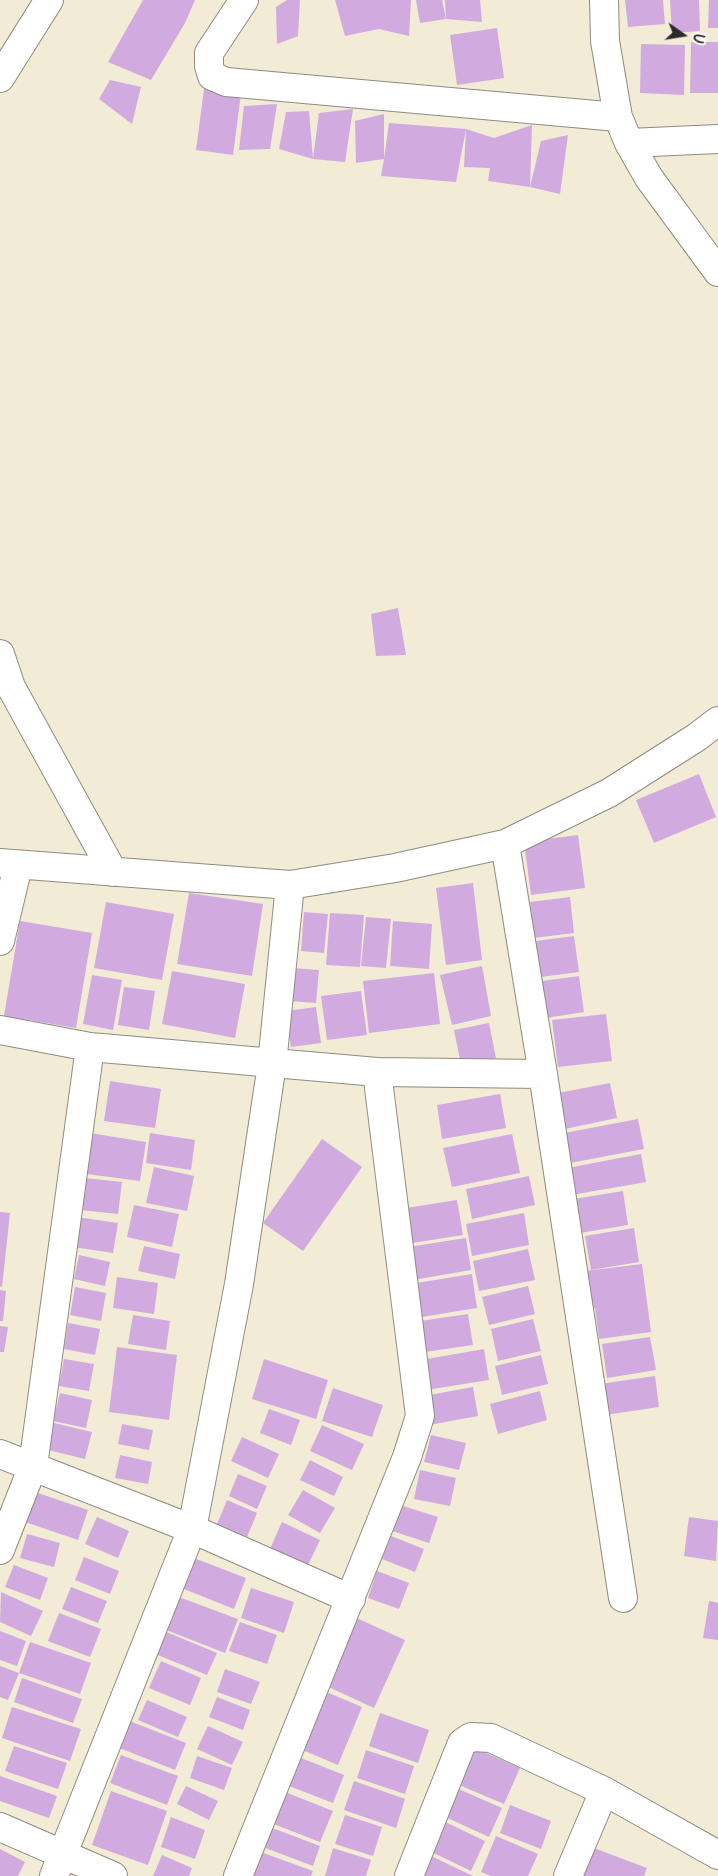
<!DOCTYPE html>
<style>
body{margin:0}
#map{position:relative;width:718px;height:1876px;overflow:hidden;background:#f2ebd5;font-family:Pangolin,sans-serif}
canvas{display:block}
.north{position:absolute;left:658px;top:10px;width:50px;height:50px;-webkit-text-stroke:4px #fdfcf7;paint-order:stroke;rotate:103deg;font-size:14px;font-weight:700;line-height:20px;text-align:center;color:#2b2b2b}
.north::after{content:'';display:block;margin:auto;width:18px;height:22px;background:#2b2b2b;clip-path:polygon(50% 0,100% 100%,50% 72%,0 100%)}
</style>
<div id="map">
<canvas width="718" height="1876"></canvas>
<div class="north">U</div>
</div>
<script>
const ctx = document.querySelector('canvas').getContext('2d');
ctx.lineJoin = 'round';
function paint(path, color) { ctx.fillStyle = color; ctx.fill(path, 'evenodd'); }
const poly = rows => new Path2D(rows.map(r => 'M' + r).join(''));
function trace(path, color, width, dash) { ctx.strokeStyle = color; ctx.lineWidth = width; ctx.lineCap = dash ? 'butt' : 'round'; ctx.setLineDash(dash || []); ctx.stroke(path); }
const building = poly([
 [143,0,195,0,185,23,151,80,108,62],
 [287,0,300,0,298,36,277,44,276,7],
 [335,0,411,0,409,36,379,29,345,36],
 [416,0,442,0,446,19,445,0,480,0,482,22,446,19,420,23],
 [625,0,663,0,665,24,628,27],
 [670,0,699,0,700,31,672,33],
 [709,0,718,0,718,28,708,28],
 [497,28,504,78,457,85,450,35],
 [691,42,718,42,718,93,690,93],
 [641,44,685,45,684,95,640,93],
 [110,80,141,87,132,124,99,99],
 [204,89,241,94,233,155,196,150],
 [277,104,270,149,239,150,244,106],
 [353,109,345,162,313,159,319,113],
 [309,111,313,159,279,149,286,112],
 [384,114,384,159,389,123,466,129,494,138,532,125,530,187,488,181,490,168,464,167,466,129,456,182,381,176,384,159,356,163,355,121],
 [568,135,560,194,530,187,541,141],
 [398,608,406,655,376,656,371,614],
 [699,774,716,817,654,843,636,800],
 [578,835,585,888,531,895,524,842],
 [473,883,482,960,446,965,436,888],
 [189,893,263,904,252,976,177,964],
 [570,897,574,933,534,938,530,902],
 [106,902,174,914,162,980,94,968],
 [304,912,328,914,324,953,301,951],
 [330,913,364,915,360,967,326,965],
 [366,917,391,919,386,968,361,966],
 [20,921,92,933,76,1028,4,1016],
 [393,921,432,924,429,969,390,966],
 [574,936,579,972,541,977,536,941],
 [482,966,491,1016,452,1025,440,975],
 [293,968,319,970,316,1003,290,1001],
 [172,971,245,984,235,1038,162,1024],
 [434,973,440,1024,369,1033,363,981],
 [92,975,122,980,113,1030,83,1024],
 [579,976,584,1012,546,1018,542,981],
 [124,987,155,991,149,1030,118,1025],
 [361,991,367,1035,327,1040,321,996],
 [316,1007,321,1043,291,1047,286,1011],
 [606,1014,612,1061,558,1067,552,1020],
 [489,1023,496,1058,461,1065,454,1030],
 [110,1081,161,1089,155,1128,104,1121],
 [610,1083,617,1118,560,1130,553,1094],
 [500,1094,506,1128,442,1139,437,1105],
 [638,1119,644,1149,565,1164,559,1134],
 [84,1132,146,1142,140,1181,79,1173],
 [150,1133,195,1140,191,1170,146,1163],
 [512,1134,520,1173,452,1187,443,1148],
 [322,1139,362,1167,303,1251,263,1223],
 [641,1154,646,1182,566,1196,562,1169],
 [154,1167,194,1176,187,1211,146,1203],
 [529,1176,535,1205,472,1219,466,1189],
 [75,1177,122,1182,118,1214,71,1209],
 [623,1191,628,1225,580,1233,574,1199],
 [457,1200,463,1235,406,1244,400,1209],
 [134,1205,179,1214,172,1247,127,1237],
 [0,1212,10,1213,2,1287,0,1286],
 [524,1213,529,1245,472,1256,466,1224],
 [77,1217,118,1223,113,1253,73,1247],
 [634,1228,639,1262,591,1270,585,1236],
 [466,1238,471,1270,407,1281,402,1248],
 [144,1246,180,1254,175,1279,138,1271],
 [528,1249,535,1280,479,1291,473,1261],
 [79,1255,110,1262,105,1286,74,1279],
 [642,1264,651,1332,599,1339,595,1308,581,1310,577,1272],
 [472,1274,477,1308,416,1318,410,1284],
 [117,1277,158,1283,154,1314,113,1308],
 [528,1286,535,1314,489,1325,482,1297],
 [75,1287,106,1293,101,1321,70,1315],
 [0,1290,6,1291,3,1321,0,1321],
 [468,1314,473,1345,418,1353,413,1322],
 [133,1315,170,1321,166,1350,128,1344],
 [533,1319,541,1351,498,1361,491,1329],
 [68,1323,100,1329,95,1355,64,1349],
 [0,1326,8,1327,4,1352,0,1352],
 [650,1337,656,1370,607,1378,602,1344],
 [117,1347,177,1355,169,1420,109,1412],
 [484,1349,489,1380,420,1391,415,1361],
 [541,1355,548,1384,502,1395,495,1366],
 [64,1359,94,1364,89,1391,59,1386],
 [264,1359,328,1380,316,1419,252,1399],
 [655,1376,659,1407,605,1415,600,1384],
 [473,1387,478,1416,429,1425,424,1396],
 [333,1388,383,1405,372,1437,322,1421],
 [540,1391,547,1420,498,1434,490,1404],
 [60,1393,92,1400,86,1428,53,1421],
 [269,1409,300,1420,291,1445,260,1433],
 [50,1422,92,1432,85,1459,44,1449],
 [122,1424,153,1430,149,1450,118,1444],
 [322,1425,364,1444,352,1470,310,1451],
 [431,1435,466,1443,459,1470,424,1462],
 [242,1437,279,1454,268,1478,231,1461],
 [120,1455,152,1462,148,1484,115,1478],
 [310,1460,343,1477,334,1496,300,1480],
 [420,1470,456,1478,450,1506,414,1499],
 [238,1474,267,1486,257,1509,229,1496],
 [303,1490,335,1508,320,1533,288,1515],
 [32,1491,88,1510,78,1540,22,1521],
 [227,1500,257,1513,247,1537,217,1524],
 [400,1505,438,1517,429,1543,392,1531],
 [97,1517,129,1531,118,1558,85,1544],
 [689,1517,718,1521,716,1561,684,1556],
 [282,1522,320,1540,306,1569,269,1551],
 [27,1534,60,1543,54,1567,20,1558],
 [391,1536,424,1549,415,1572,382,1559],
 [186,1555,246,1578,234,1609,174,1585],
 [84,1557,119,1571,110,1594,75,1580],
 [14,1565,48,1578,40,1600,5,1587],
 [377,1571,409,1583,399,1609,368,1598],
 [71,1587,107,1601,98,1623,62,1609],
 [251,1588,294,1602,284,1633,241,1618],
 [1,1592,43,1611,31,1636,0,1622],
 [168,1593,238,1619,225,1653,156,1626],
 [709,1601,718,1603,718,1640,703,1638],
 [59,1613,101,1629,90,1657,48,1641],
 [352,1616,405,1640,374,1708,322,1684],
 [240,1622,277,1635,267,1664,229,1651],
 [0,1631,26,1641,17,1666,0,1660],
 [164,1631,217,1653,207,1675,155,1654],
 [30,1642,91,1663,80,1694,19,1673],
 [161,1661,201,1678,190,1705,149,1688],
 [0,1666,19,1673,8,1700,0,1697],
 [225,1669,260,1682,251,1704,217,1692],
 [22,1678,82,1699,73,1723,14,1702],
 [324,1691,362,1707,338,1765,300,1749],
 [217,1697,250,1710,243,1730,209,1717],
 [147,1700,187,1717,178,1737,138,1720],
 [12,1707,81,1729,70,1761,2,1738],
 [380,1713,429,1730,418,1763,369,1746],
 [127,1720,186,1743,175,1770,117,1747],
 [208,1726,243,1742,232,1765,197,1749],
 [14,1746,67,1763,58,1789,5,1771],
 [475,1748,520,1768,504,1804,459,1785],
 [366,1750,414,1766,405,1794,357,1778],
 [291,1754,344,1775,333,1803,279,1782],
 [121,1755,178,1776,167,1805,110,1783],
 [197,1756,232,1768,224,1790,190,1778],
 [0,1776,57,1796,49,1818,0,1801],
 [354,1781,405,1799,396,1828,344,1810],
 [186,1786,218,1801,209,1820,177,1804],
 [454,1787,502,1808,489,1837,441,1815],
 [275,1788,333,1811,320,1842,263,1820],
 [111,1791,167,1811,148,1865,92,1845],
 [510,1805,551,1821,541,1849,500,1833],
 [345,1815,382,1827,373,1856,335,1844],
 [171,1817,205,1830,195,1859,161,1847],
 [439,1819,485,1841,471,1871,425,1849],
 [267,1826,320,1846,313,1866,260,1846],
 [496,1836,538,1854,528,1876,491,1876,481,1872],
 [591,1847,647,1868,644,1876,580,1876],
 [333,1848,371,1860,366,1876,325,1876],
 [0,1849,25,1862,18,1876,0,1876],
 [258,1851,313,1871,311,1876,248,1876],
 [427,1854,473,1876,417,1876],
 [162,1855,192,1868,189,1876,153,1876]
]);
const street = poly([
 [244,0,209,53,209,66,212,76,226,82,618,117],
 [604,0,605,41,618,117,629,143,649,178,718,272],
 [0,78,49,0],
 [629,143,718,139],
 [0,654,11,687,113,872],
 [0,863,290,885,395,868,505,844],
 [0,941,18,866],
 [0,1030,90,1047],
 [0,1454,192,1529,351,1599],
 [0,1550,33,1466,90,1047,377,1072],
 [623,1598,543,1074,505,844,609,793,697,737,718,721],
 [0,1827,113,1876],
 [54,1876,192,1529,239,1284,272,1064,290,885],
 [238,1876,407,1457,420,1416,377,1072,543,1074],
 [409,1876,462,1743,471,1737,491,1738,604,1791],
 [568,1876,604,1791,718,1855]
]);
paint(building, '#d1abdf');
trace(street, '#8e8b80', 30);
trace(street, '#fff', 28);
</script>
